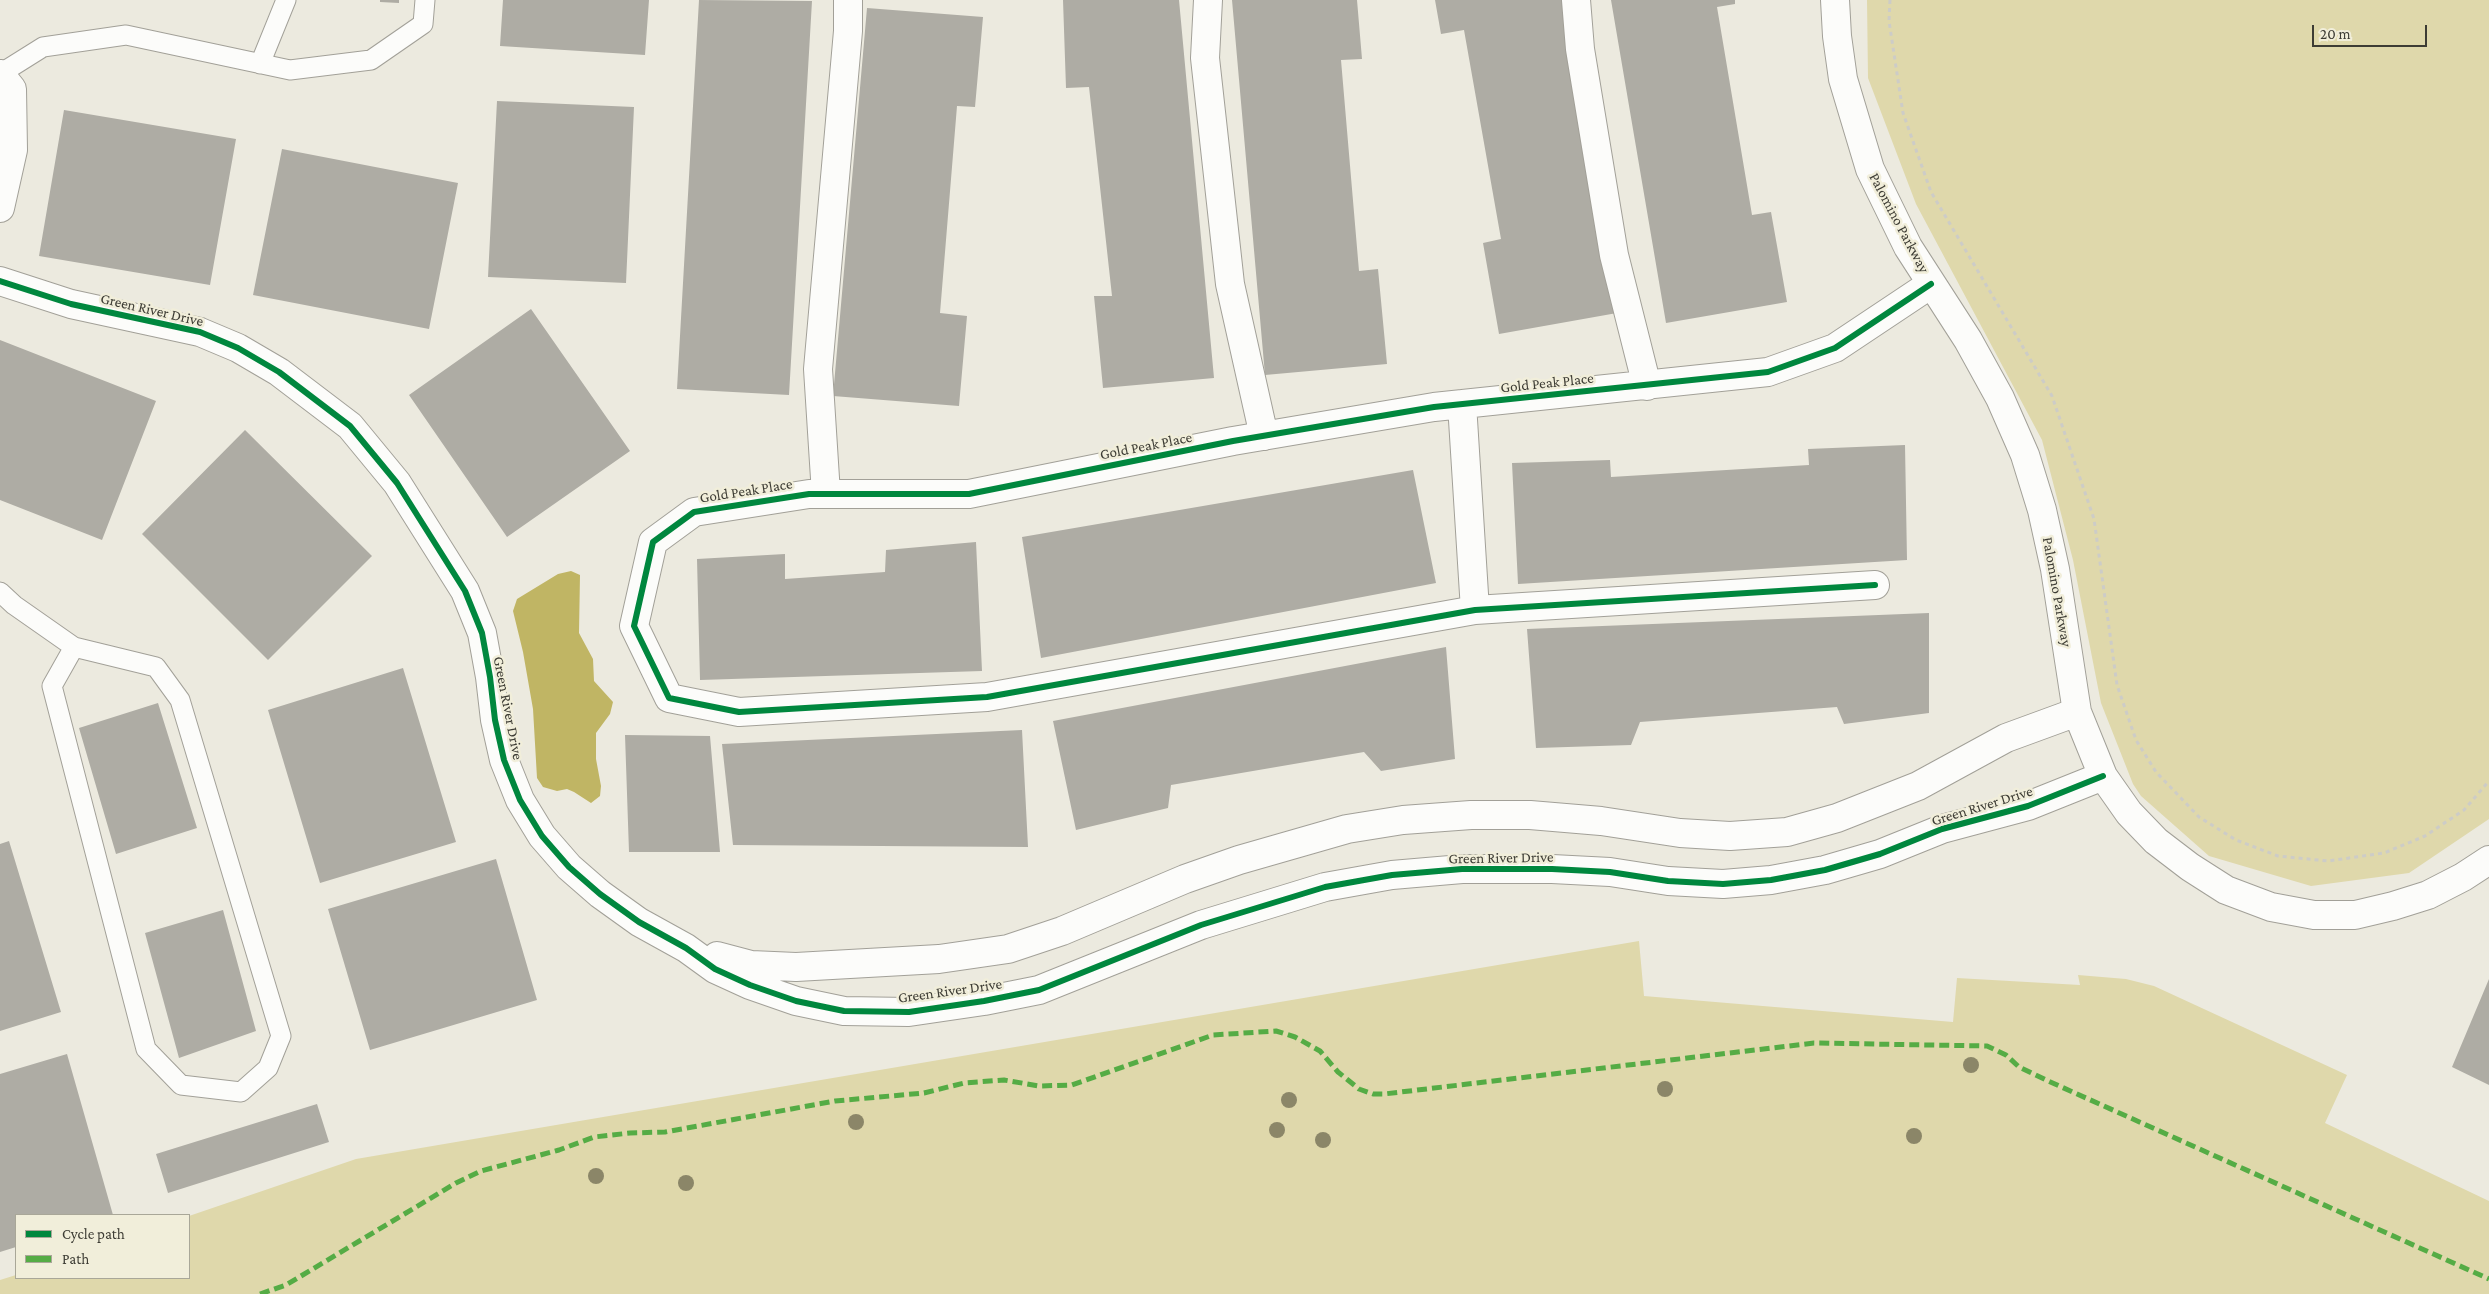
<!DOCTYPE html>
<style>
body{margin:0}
#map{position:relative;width:2489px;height:1294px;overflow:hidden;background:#eceadf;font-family:"Crimson Pro",serif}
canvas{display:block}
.legend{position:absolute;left:15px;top:1214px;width:175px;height:65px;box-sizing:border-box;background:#f1eeda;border:1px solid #a9a798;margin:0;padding:6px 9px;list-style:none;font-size:15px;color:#3d3c34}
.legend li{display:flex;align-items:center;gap:10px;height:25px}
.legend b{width:25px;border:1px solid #a9a798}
.scale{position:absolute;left:2312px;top:25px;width:115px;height:22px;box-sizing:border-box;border:2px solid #3d3c34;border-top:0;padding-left:6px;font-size:15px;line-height:18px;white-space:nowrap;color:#3d3c34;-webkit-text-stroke:4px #f1eeda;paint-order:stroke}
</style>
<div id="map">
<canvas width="2489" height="1294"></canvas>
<ul class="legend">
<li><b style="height:6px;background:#00873e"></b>Cycle path</li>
<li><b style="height:6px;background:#55ac45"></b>Path</li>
</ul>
<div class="scale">20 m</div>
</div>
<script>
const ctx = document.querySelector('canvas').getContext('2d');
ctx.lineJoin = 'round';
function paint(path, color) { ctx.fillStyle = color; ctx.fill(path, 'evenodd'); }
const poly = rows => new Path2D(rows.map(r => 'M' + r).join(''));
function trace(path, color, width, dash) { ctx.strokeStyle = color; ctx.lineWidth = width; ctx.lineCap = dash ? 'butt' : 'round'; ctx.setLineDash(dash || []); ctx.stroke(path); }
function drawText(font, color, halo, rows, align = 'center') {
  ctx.font = font + ' "Crimson Pro",serif'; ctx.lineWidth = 5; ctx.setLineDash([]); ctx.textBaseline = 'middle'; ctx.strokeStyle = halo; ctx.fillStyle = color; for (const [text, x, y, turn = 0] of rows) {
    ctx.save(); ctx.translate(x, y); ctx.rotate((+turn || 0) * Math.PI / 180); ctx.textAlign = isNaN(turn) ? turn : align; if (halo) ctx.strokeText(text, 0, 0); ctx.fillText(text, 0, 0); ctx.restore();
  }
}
const green = poly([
 [1867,0,2489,0,2489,819,2409,873,2311,886,2209,856,2141,796,2133,784,2101,703,2073,560,2042,440,1916,204,1868,78],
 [1639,941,1644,996,1953,1022,1957,978,2080,985,2078,975,2126,979,2154,986,2347,1075,2325,1123,2489,1201,2489,1294,0,1294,0,1280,16,1275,16,1278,189,1278,189,1216,356,1159]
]);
const water = poly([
 [571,571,580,575,579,633,593,659,594,681,613,702,610,714,596,733,596,759,601,786,600,796,591,803,574,792,567,789,557,791,543,787,537,778,533,709,523,652,513,611,517,599,558,574]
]);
const building = poly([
 [380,0,399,0,399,3,380,2],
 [503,0,649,0,645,55,500,46],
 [699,0,812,1,789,395,677,389],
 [1063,0,1179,0,1214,378,1103,388,1094,296,1112,296,1089,87,1066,88],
 [1232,0,1357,0,1362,59,1341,60,1359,271,1378,269,1387,364,1265,375],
 [1435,0,1562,0,1617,313,1499,334,1483,243,1501,239,1464,30,1441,34],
 [1611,0,1735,0,1735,4,1717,7,1752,215,1771,212,1787,302,1666,323],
 [867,8,983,17,975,107,957,106,940,313,967,316,959,406,833,396],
 [497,101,634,107,626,283,488,277],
 [64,110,236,139,210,285,39,256],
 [282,149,458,183,429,329,253,295],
 [531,309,630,451,507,537,409,395],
 [0,340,156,401,102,540,0,500],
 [245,430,372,556,268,660,142,534],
 [1905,445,1907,560,1518,584,1512,463,1610,460,1611,477,1809,465,1808,449],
 [1413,470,1436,583,1041,658,1022,537],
 [976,542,982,671,700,680,697,559,785,554,785,579,885,572,886,550],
 [1929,613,1929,713,1844,724,1837,707,1640,722,1631,745,1536,748,1527,629],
 [1446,647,1455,759,1381,771,1364,752,1171,785,1168,808,1076,830,1053,721],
 [403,668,456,842,320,883,268,710],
 [158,703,197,828,116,854,79,728],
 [1022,730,1028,847,733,845,722,744],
 [625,735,710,736,720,852,629,852],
 [9,841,61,1012,0,1031,0,844],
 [496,859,537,1000,370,1050,328,909],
 [223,910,256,1031,179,1058,145,933],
 [2489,979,2489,1085,2452,1067],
 [67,1054,113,1215,16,1215,16,1247,0,1252,0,1074],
 [317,1104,329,1142,168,1193,156,1154]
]);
const path = poly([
 [1890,0,1889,21,1903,113,1931,192,2052,396,2094,519,2117,685,2136,740,2156,772,2199,817,2236,840,2278,856,2328,861,2384,853,2425,836,2464,810,2489,781]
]);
const service = poly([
 [260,64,286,0],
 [0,74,43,47,126,35,290,70,371,60,423,24,425,0],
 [0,592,14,605,74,647,156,667,180,700,281,1036,268,1068,241,1092,181,1085,146,1049,52,686,74,647]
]);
const minor = poly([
 [1208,0,1205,58,1230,284,1264,436],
 [1576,0,1580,49,1614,255,1647,386],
 [1835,0,1837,36,1843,79,1870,169,1908,247,1968,340,2000,398,2025,455,2042,510,2055,569,2077,712,2103,776,2129,813,2156,841,2190,867,2226,890,2271,907,2314,915,2355,915,2393,906,2428,895,2463,877,2489,860],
 [0,74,12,89,13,150,0,208],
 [0,281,71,304,200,332,238,348,279,372,350,426,397,483,465,591,482,633,490,677,495,720,504,760,520,800,542,836,569,867,600,894,639,922,686,948,715,969,750,985,796,1001,844,1011,909,1012,984,1001,1039,990,1201,925,1325,887,1392,875,1462,869,1552,869,1610,872,1668,881,1723,884,1771,880,1825,870,1880,854,1942,829,2028,806,2103,776],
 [1462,404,1475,610],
 [826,494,818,369,848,31,848,0],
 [1875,585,1475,610,987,697,739,712,669,698,634,626,653,542,694,512,809,494,969,494,1233,441,1434,407,1768,372,1835,348,1931,284],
 [717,956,751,965,796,967,939,959,1008,949,1062,931,1185,879,1239,860,1347,829,1403,820,1471,815,1530,815,1601,821,1680,833,1730,836,1787,832,1837,818,1918,786,2006,738,2077,712]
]);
const quiet = poly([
 [260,1294,286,1285,456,1183,481,1171,559,1150,594,1137,630,1133,665,1132,835,1101,924,1093,964,1083,1004,1080,1039,1086,1072,1085,1213,1035,1276,1031,1295,1037,1320,1051,1338,1072,1359,1089,1373,1094,1384,1094,1814,1043,1987,1046,2006,1055,2019,1067,2046,1080,2489,1279]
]);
const cycleway = poly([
 [0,281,71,304,200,332,238,348,279,372,350,426,397,483,465,591,482,633,490,677,495,720,504,760,520,800,542,836,569,867,600,894,639,922,686,948,715,969,750,985,796,1001,844,1011,909,1012,984,1001,1039,990,1201,925,1325,887,1392,875,1462,869,1552,869,1610,872,1668,881,1723,884,1771,880,1825,870,1880,854,1942,829,2028,806,2103,776],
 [1875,585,1475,610,987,697,739,712,669,698,634,626,653,542,694,512,809,494,969,494,1233,441,1434,407,1768,372,1835,348,1931,284]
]);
const trees = [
 [1971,1065],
 [1665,1089],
 [1289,1100],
 [856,1122],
 [1277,1130],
 [1914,1136],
 [1323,1140],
 [596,1176],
 [686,1183]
];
const streetNames = [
 ["Palomino Parkway",1899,223,62],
 ["Green River Drive",152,310,13],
 ["Gold Peak Place",1547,383,-6],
 ["Gold Peak Place",1146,446,-11],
 ["Gold Peak Place",746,491,-9],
 ["Palomino Parkway",2057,592,80],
 ["Green River Drive",508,708,79],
 ["Green River Drive",1982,806,-17],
 ["Green River Drive",1501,858,-1],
 ["Green River Drive",950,991,-8]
];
paint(green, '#dfd8ab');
paint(water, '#c0b564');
paint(building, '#aeaca4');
trace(service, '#a2a098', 21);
trace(minor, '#a2a098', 30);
trace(path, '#cdccc7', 3, [4, 4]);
trace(service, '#fcfcfa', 19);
trace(minor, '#fcfcfa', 28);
trace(quiet, '#55ac45', 5, [10, 5]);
trace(cycleway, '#00873e', 6);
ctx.fillStyle = '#8b8668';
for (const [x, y] of trees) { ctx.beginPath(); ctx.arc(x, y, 8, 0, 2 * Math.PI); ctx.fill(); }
drawText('15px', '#3d3c34', '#f1eeda', streetNames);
</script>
